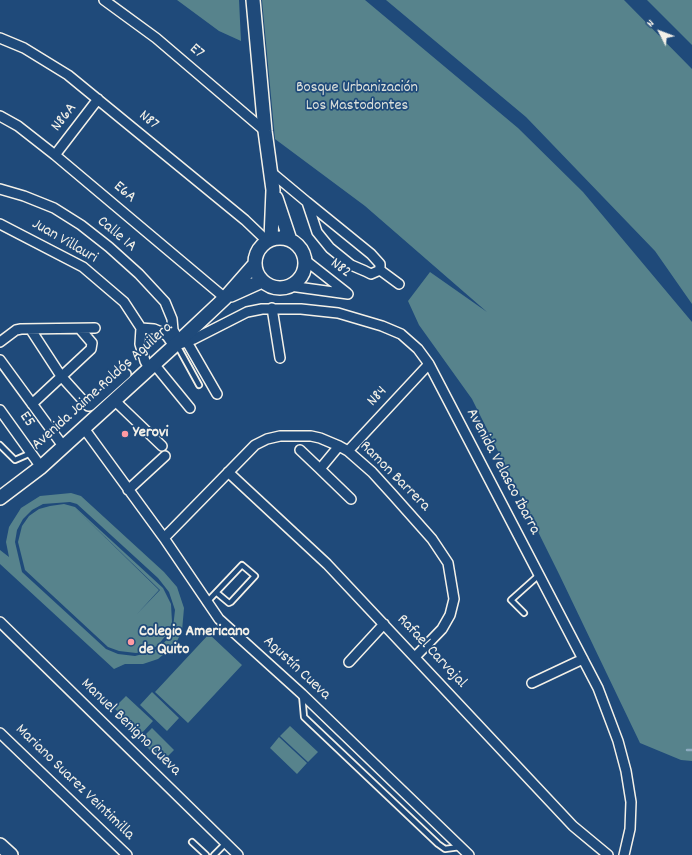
<!DOCTYPE html>
<meta charset="utf-8">
<style>
body{margin:0}
#map{position:relative;width:692px;height:855px;overflow:hidden;background:#1f4a7a;font-family:Dekko,sans-serif}
canvas{display:block}
.north{position:absolute;left:640px;top:12px;width:40px;height:40px;-webkit-text-stroke:3px #1f4a7a;paint-order:stroke;rotate:312deg;font-size:11px;font-weight:700;line-height:16px;text-align:center;color:#f4f1e8}
.north::after{content:'';display:block;margin:auto;width:14px;height:18px;background:#f4f1e8;clip-path:polygon(50% 0,100% 100%,50% 72%,0 100%)}
</style>
<div id="map">
<canvas width="692" height="855"></canvas>
<div class="north">N</div>
</div>
<script>
const ctx = document.querySelector('canvas').getContext('2d');
ctx.lineJoin = 'round';
function paint(path, color) { ctx.fillStyle = color; ctx.fill(path, 'evenodd'); }
const poly = rows => new Path2D(rows.map(r => 'M' + r).join(''));
function trace(path, color, width, dash) { ctx.strokeStyle = color; ctx.lineWidth = width; ctx.lineCap = dash ? 'butt' : 'round'; ctx.setLineDash(dash || []); ctx.stroke(path); }
function drawText(font, color, halo, rows, align = 'center') {
  ctx.font = font + ' Dekko,sans-serif'; ctx.lineWidth = 3.5; ctx.setLineDash([]); ctx.textBaseline = 'middle'; ctx.strokeStyle = halo; ctx.fillStyle = color; for (const [text, x, y, turn = 0] of rows) {
    ctx.save(); ctx.translate(x, y); ctx.rotate((+turn || 0) * Math.PI / 180); ctx.textAlign = isNaN(turn) ? turn : align; if (halo) ctx.strokeText(text, 0, 0); ctx.fillText(text, 0, 0); ctx.restore();
  }
}
const green = poly([
 [177,0,239,0,241,41,219,31],
 [262,0,365,0,518,128,583,192,692,322,692,761,681,760,640,743,559,574,472,399,419,325,408,301,430,272,487,312,365,206,275,139],
 [386,0,624,0,692,69,692,304,655,251,526,117],
 [647,0,692,0,692,45],
 [71,493,81,496,164,572,177,587,184,608,182,631,175,645,158,659,143,664,125,664,114,669,0,564,0,550,9,557,6,542,9,527,21,508,40,496],
 [70,502,77,504,158,578,169,592,175,610,173,628,168,639,154,651,135,656,118,654,106,649,22,572,15,542,17,530,23,519,32,510,43,504],
 [64,504,75,507,163,588,171,604,172,622,168,633,157,646,147,651,136,653,119,651,108,647,25,570,18,542,22,526,29,516,39,509,50,506],
 [76,509,160,590,137,614,159,590],
 [209,634,242,665,188,723,155,692],
 [152,692,179,718,167,731,140,705],
 [126,696,153,721,141,734,114,708],
 [290,726,318,752,308,762,280,736],
 [152,728,174,750,162,762,140,740],
 [279,737,307,763,297,774,270,748]
]);
const stream = poly([
 [687,750,692,750]
]);
const lane = poly([
 [177,345,199,385],
 [0,445,15,460,31,453],
 [206,603,242,565,255,576,231,602,229,603,217,593],
 [524,613,511,600,539,575],
 [302,695,304,717,438,844,445,849,460,847],
 [192,842,206,855],
 [214,855,226,843]
]);
const street = poly([
 [104,0,156,38,265,131],
 [0,38,24,48,68,75,245,220,267,241],
 [0,116,18,126,55,155,225,298],
 [55,155,98,99],
 [271,172,307,202,317,232,330,248,351,265,365,271,371,274,380,270],
 [0,189,24,196,54,208,81,225,109,247,139,274,165,302,172,319,173,330,179,341],
 [307,202,371,254,380,264,380,270],
 [0,224,83,267,124,302,141,328,140,344,145,361,149,368],
 [305,260,347,293],
 [380,270,399,284],
 [290,286,348,294],
 [272,308,280,358],
 [141,328,154,329,161,332,167,336,174,346,194,339,247,312,262,309,301,309,338,313,382,326,401,334,418,349,429,364,598,688,618,741,626,771,631,802,630,829,624,855],
 [31,330,61,376,88,406,90,406,126,374],
 [0,342,16,330,21,329,95,328],
 [187,342,217,394],
 [0,360,63,446],
 [154,364,190,408],
 [114,400,162,446],
 [32,404,91,349,92,343,80,329],
 [0,410,41,467],
 [83,427,164,538,219,619,302,694,469,855],
 [339,446,320,469,351,499],
 [300,450,320,469],
 [348,451,429,364],
 [228,472,327,564,573,826,608,855],
 [128,490,165,456],
 [164,538,255,445,267,439,280,436,311,436,320,438,339,446,348,451,372,472,392,494,432,539,448,563,454,599,450,615,442,629,415,657],
 [0,622,238,855],
 [349,662,384,624],
 [532,683,583,659],
 [0,733,127,855]
]);
const secondary = poly([
 [253,0,265,131,273,190,271,239],
 [276,198,290,240],
 '255 263a25 25 0 1 1 50 0a25 25 0 1 1-50 0Z',
 [231,295,262,281],
 [0,498,41,467,174,346,225,298,254,265],
 [0,845,11,855]
]);
const markers = [
 [125,434,4,"#ff9aa2"],
 [131,642,4,"#ff9aa2"]
];
const streetNames = [
 ["E7",196,52,41],
 ["N86A",65,118,-52],
 ["N87",148,121,39],
 ["E6A",124,193,40],
 ["Calle 1A",116,235,40],
 ["Juan Villauri",64,242,30],
 ["N82",340,269,37],
 ["Avenida Jaime Roldós Aguilera",103,387,-42],
 ["N84",378,397,-47],
 ["E5",26,420,55],
 ["Avenida Velasco Ibarra",502,472,62],
 ["Ramon Barrera",394,477,45],
 ["Rafael Carvajal",431,652,47],
 ["Agustín Cueva",296,669,43],
 ["Manuel Benigno Cueva",130,728,44],
 ["Mariano Suarez Veintimilla",74,783,44]
];
const parkNames = [
 ["Bosque Urbanización",357,89],
 ["Los Mastodontes",357,107]
];
const poiNames = [
 ["Yerovi",133,434],
 ["Colegio Americano",139,633],
 ["de Quito",139,651]
];
paint(green, '#57838c');
trace(stream, '#8caabf', 2.5);
trace(lane, '#f4f1e8', 8);
trace(street, '#f4f1e8', 12);
trace(secondary, '#f4f1e8', 16);
trace(lane, '#1f4a7a', 4.5);
trace(street, '#1f4a7a', 9);
trace(secondary, '#1f4a7a', 13);
for (const [x, y, r, color] of markers) { const dot = new Path2D(); dot.arc(x, y, r, 0, 2 * Math.PI); ctx.fillStyle = color; ctx.fill(dot); trace(dot, '#1f4a7a', 1.5); }
drawText('16px', '#f4f1e8', '#1f4a7a', streetNames);
drawText('16px', '#dce0da', '#1f4a7a', parkNames);
drawText('bold 16px', '#f4f1e8', '#1f4a7a', poiNames, 'left');
</script>
